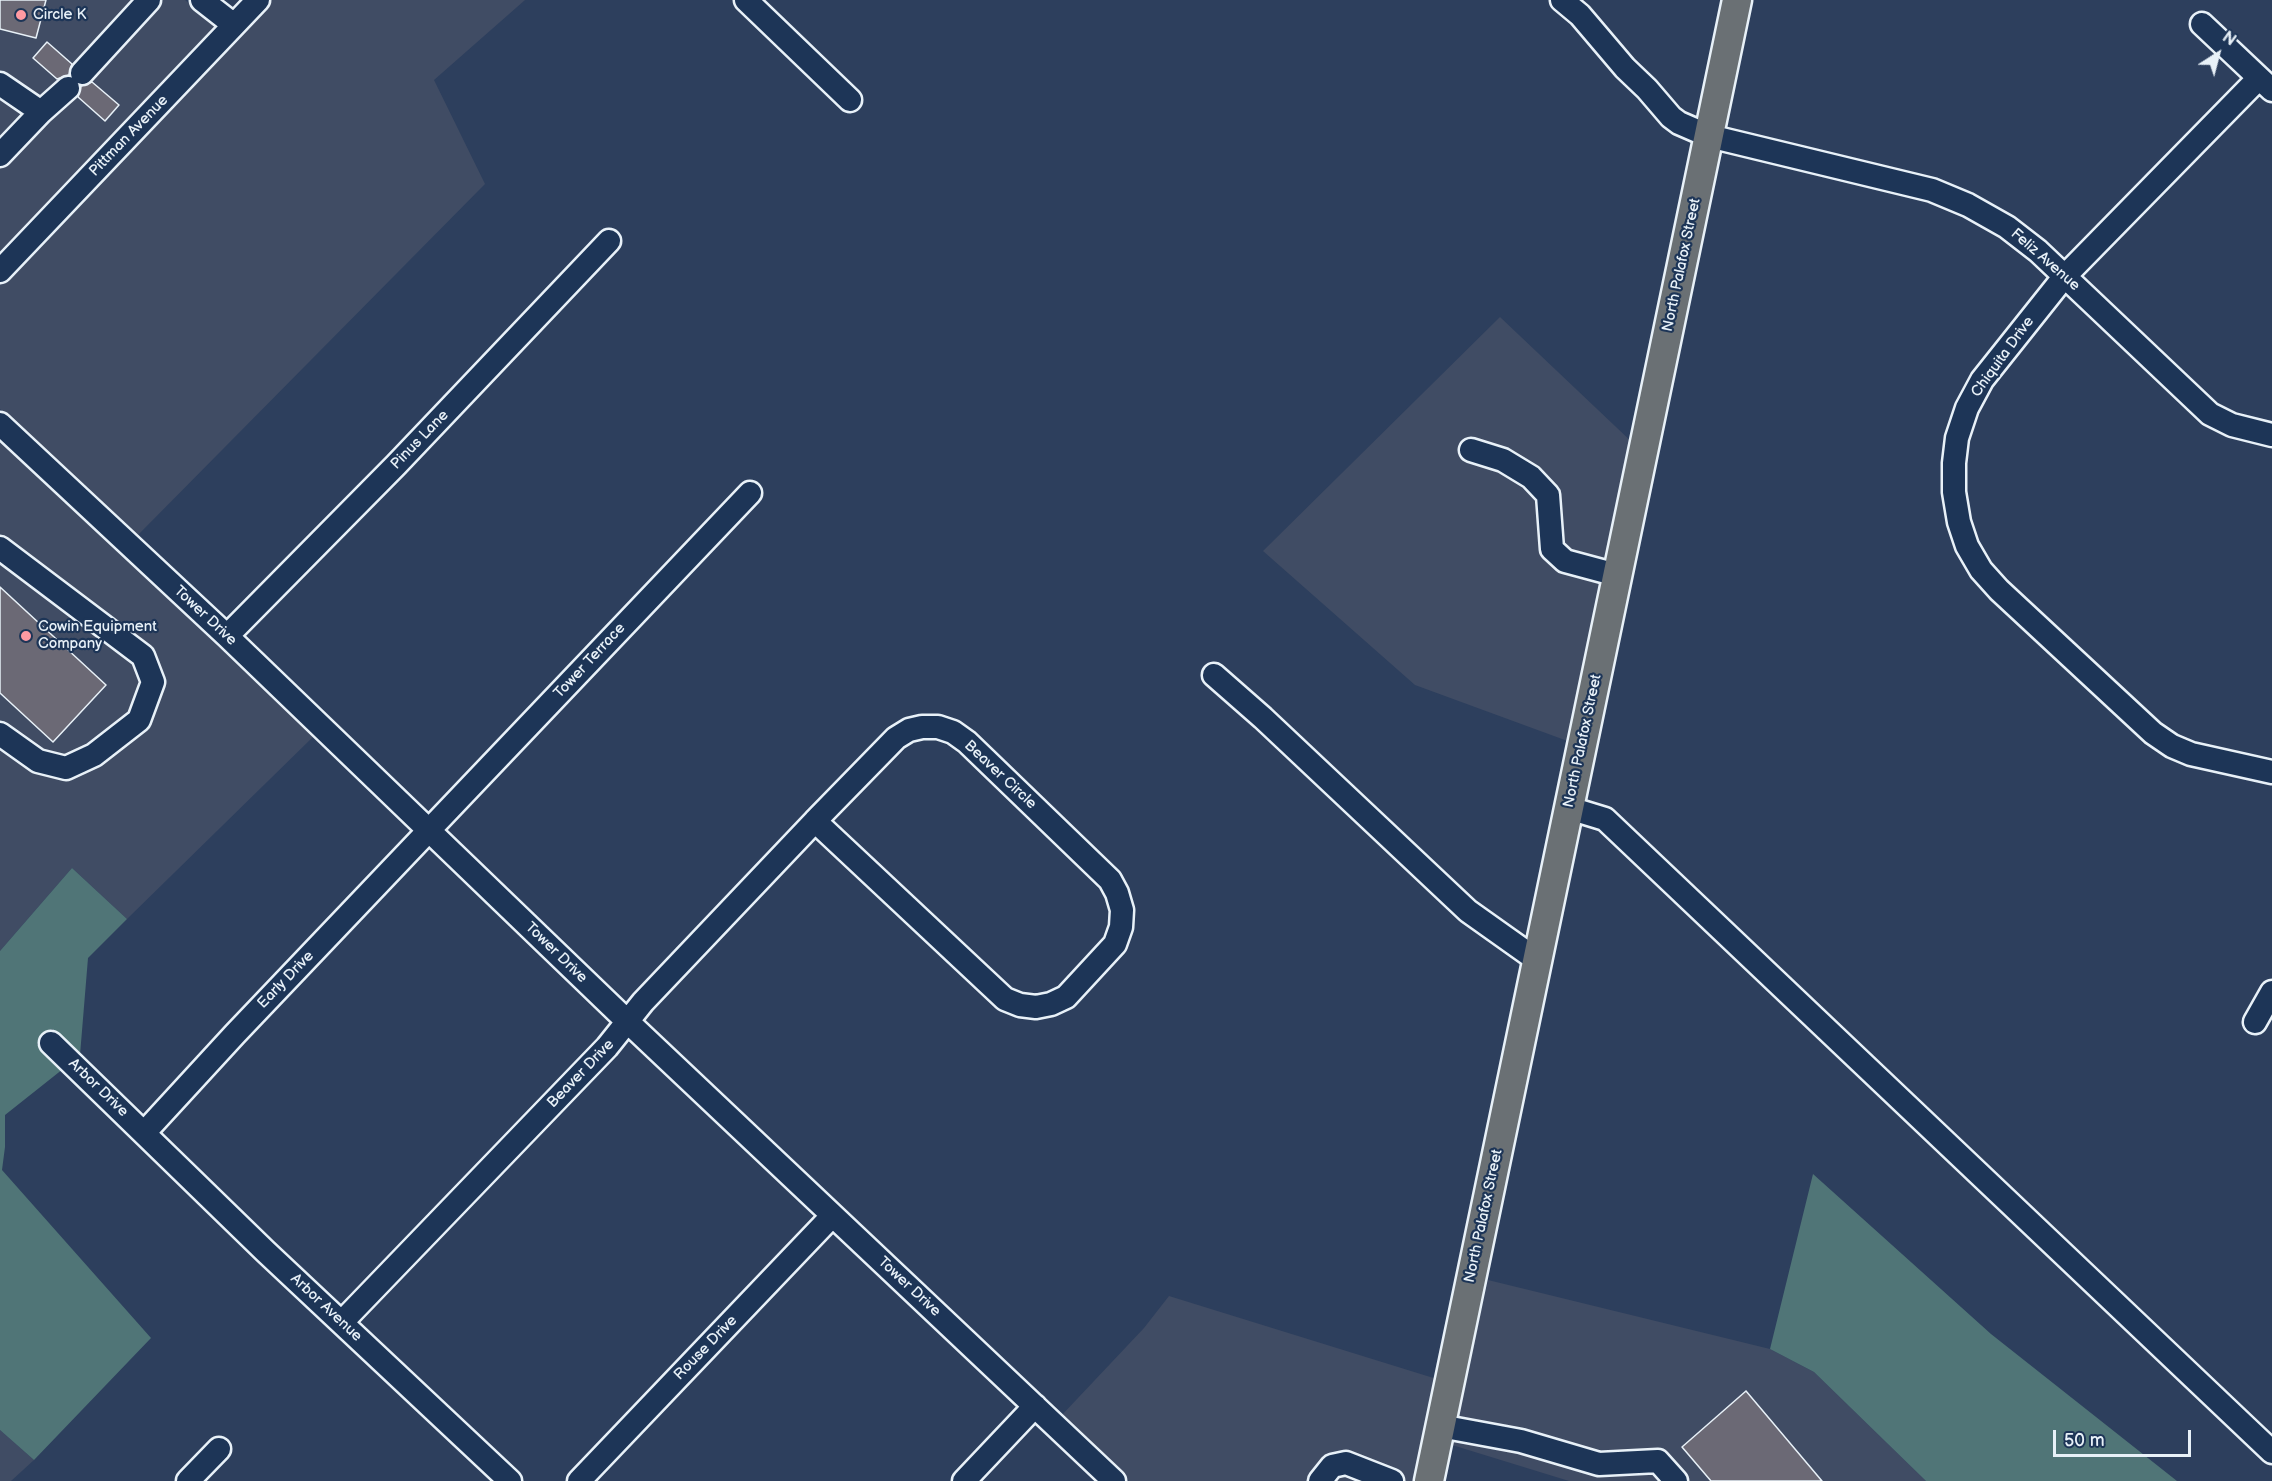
<!DOCTYPE html>
<style>
body{margin:0}
#map{position:relative;width:2272px;height:1481px;overflow:hidden;background:#2d3f5d;font-family:"Balsamiq Sans",sans-serif}
canvas{display:block}
.north{position:absolute;left:2188px;top:24px;width:60px;height:60px;-webkit-text-stroke:4px #1d3557;paint-order:stroke;rotate:36deg;font-size:16px;font-weight:700;line-height:24px;text-align:center;color:#e8f1f8}
.north::after{content:'';display:block;margin:auto;width:21px;height:27px;background:#e8f1f8;clip-path:polygon(50% 0,100% 100%,50% 72%,0 100%)}
.scale{position:absolute;left:2053px;top:1430px;width:138px;height:27px;box-sizing:border-box;border:3px solid #e8f1f8;border-top:0;padding-left:8px;font-size:18px;line-height:21px;white-space:nowrap;color:#e8f1f8;-webkit-text-stroke:4px #1d3557;paint-order:stroke}
</style>
<div id="map">
<canvas width="2272" height="1481"></canvas>
<div class="north">N</div>
<div class="scale">50 m</div>
</div>
<script>
const ctx = document.querySelector('canvas').getContext('2d');
ctx.lineJoin = 'round';
function paint(path, color) { ctx.fillStyle = color; ctx.fill(path, 'evenodd'); }
const poly = rows => new Path2D(rows.map(r => 'M' + r).join(''));
function trace(path, color, width, dash) { ctx.strokeStyle = color; ctx.lineWidth = width; ctx.lineCap = dash ? 'butt' : 'round'; ctx.setLineDash(dash || []); ctx.stroke(path); }
function drawText(font, color, halo, rows, align = 'center') {
  ctx.font = font + ' "Balsamiq Sans",sans-serif'; ctx.lineWidth = 4.5; ctx.setLineDash([]); ctx.textBaseline = 'middle'; ctx.strokeStyle = halo; ctx.fillStyle = color; for (const [text, x, y, turn = 0] of rows) {
    ctx.save(); ctx.translate(x, y); ctx.rotate((+turn || 0) * Math.PI / 180); ctx.textAlign = isNaN(turn) ? turn : align; if (halo) ctx.strokeText(text, 0, 0); ctx.fillText(text, 0, 0); ctx.restore();
  }
}
const built = poly([
 [0,0,185,0,219,27,0,258],
 [271,0,525,0,434,80,485,184,136,537,0,409,0,284],
 [1500,317,1635,445,1573,743,1415,685,1263,551],
 [0,439,314,736,127,919,72,868,0,951],
 [1488,1280,1770,1349,1814,1372,1926,1481,1569,1481,1452,1445,1442,1481,1459,1386,1464,1387],
 [1169,1296,1440,1380,1419,1481,1129,1481,1061,1416,1144,1328],
 [0,1430,34,1460,11,1481,0,1481]
]);
const green = poly([
 [72,868,127,919,88,958,80,1055,52,1029,37,1044,63,1069,5,1115,5,1147,2,1170,151,1338,34,1460,0,1430,0,951],
 [1813,1174,1991,1334,2177,1481,1926,1481,1814,1372,1770,1349]
]);
const building = poly([
 [0,0,46,0,36,38,0,29,0,0],
 [47,42,72,64,69,75,57,79,33,58,47,42],
 [92,82,119,105,105,121,78,97,81,86,92,82],
 [0,587,106,685,53,742,0,693,0,587],
 [1746,1391,1822,1481,1711,1481,1682,1447,1746,1391]
]);
const minor = poly([
 [202,0,234,25],
 [746,0,850,100],
 [1562,0,1580,15,1625,68,1647,89,1671,117,1679,123,1709,136,1932,190,1968,205,2007,227,2038,251,2210,414,2232,425,2272,435],
 [2202,24,2272,90],
 [82,73,149,0],
 [2259,78,2064,277,1982,380,1967,408,1957,438,1954,463,1954,492,1959,522,1967,546,1981,570,1999,590,2153,733,2172,746,2191,754,2272,772],
 [0,84,41,112],
 [0,155,41,112,68,88],
 [0,271,258,0],
 [0,424,227,636,628,1022,1114,1481],
 [1471,450,1503,460,1531,477,1548,495,1552,549,1565,561,1617,575],
 [0,548,143,656,153,682,139,720,94,755,66,768,38,761,0,734],
 [227,636,396,465,609,241],
 [1214,675,1263,718,1468,911,1537,960],
 [922,727,938,727,953,732,967,742,1110,880,1117,893,1122,910,1121,927,1115,944,1066,997,1051,1004,1036,1007,1020,1005,1005,999,815,821,896,738,909,730,922,727],
 [1569,808,1605,819,2272,1452],
 [2255,1022,2272,992],
 [51,1043,265,1251,510,1481],
 [144,1133,235,1034,750,493],
 [342,1322,607,1047,643,1002,815,821],
 [1440,1426,1521,1441,1599,1464,1658,1461,1676,1481],
 [188,1481,219,1449],
 [579,1481,832,1216],
 [964,1481,1035,1406],
 [1320,1481,1332,1466,1346,1463,1392,1481]
]);
const major = poly([
 [1429,1481,1737,0]
]);
const markers = [
 [21,15,6,"#ff9aa2"],
 [26,636,6,"#ff9aa2"]
];
const poiNames = [
 ["Circle K",33,15],
 ["Cowin Equipment",38,627],
 ["Company",38,644]
];
const streetNames = [
 ["Pittman Avenue",129,136,-46],
 ["Feliz Avenue",2045,260,41],
 ["North Palafox Street",1682,265,-78],
 ["Chiquita Drive",2003,357,-54],
 ["Pinus Lane",420,440,-46],
 ["Tower Drive",205,616,43],
 ["Tower Terrace",590,661,-47],
 ["North Palafox Street",1583,741,-78],
 ["Beaver Circle",1000,775,43],
 ["Tower Drive",556,953,44],
 ["Early Drive",286,980,-46],
 ["Beaver Drive",581,1074,-46],
 ["Arbor Drive",98,1088,44],
 ["North Palafox Street",1484,1216,-78],
 ["Tower Drive",909,1287,43],
 ["Arbor Avenue",326,1308,43],
 ["Rouse Drive",706,1348,-46]
];
paint(built, '#404c64');
paint(green, '#507577');
paint(building, '#6b6975');
trace(building, '#e8f1f8', 1.5);
trace(minor, '#e8f1f8', 27);
trace(major, '#e8f1f8', 33);
trace(minor, '#1d3557', 22);
trace(major, '#6a7074', 28);
for (const [x, y, r, color] of markers) { const dot = new Path2D(); dot.arc(x, y, r, 0, 2 * Math.PI); ctx.fillStyle = color; ctx.fill(dot); trace(dot, '#1d3557', 2); }
drawText('15px', '#e8f1f8', '#1d3557', poiNames, 'left');
drawText('15px', '#e8f1f8', '#1d3557', streetNames);
</script>
